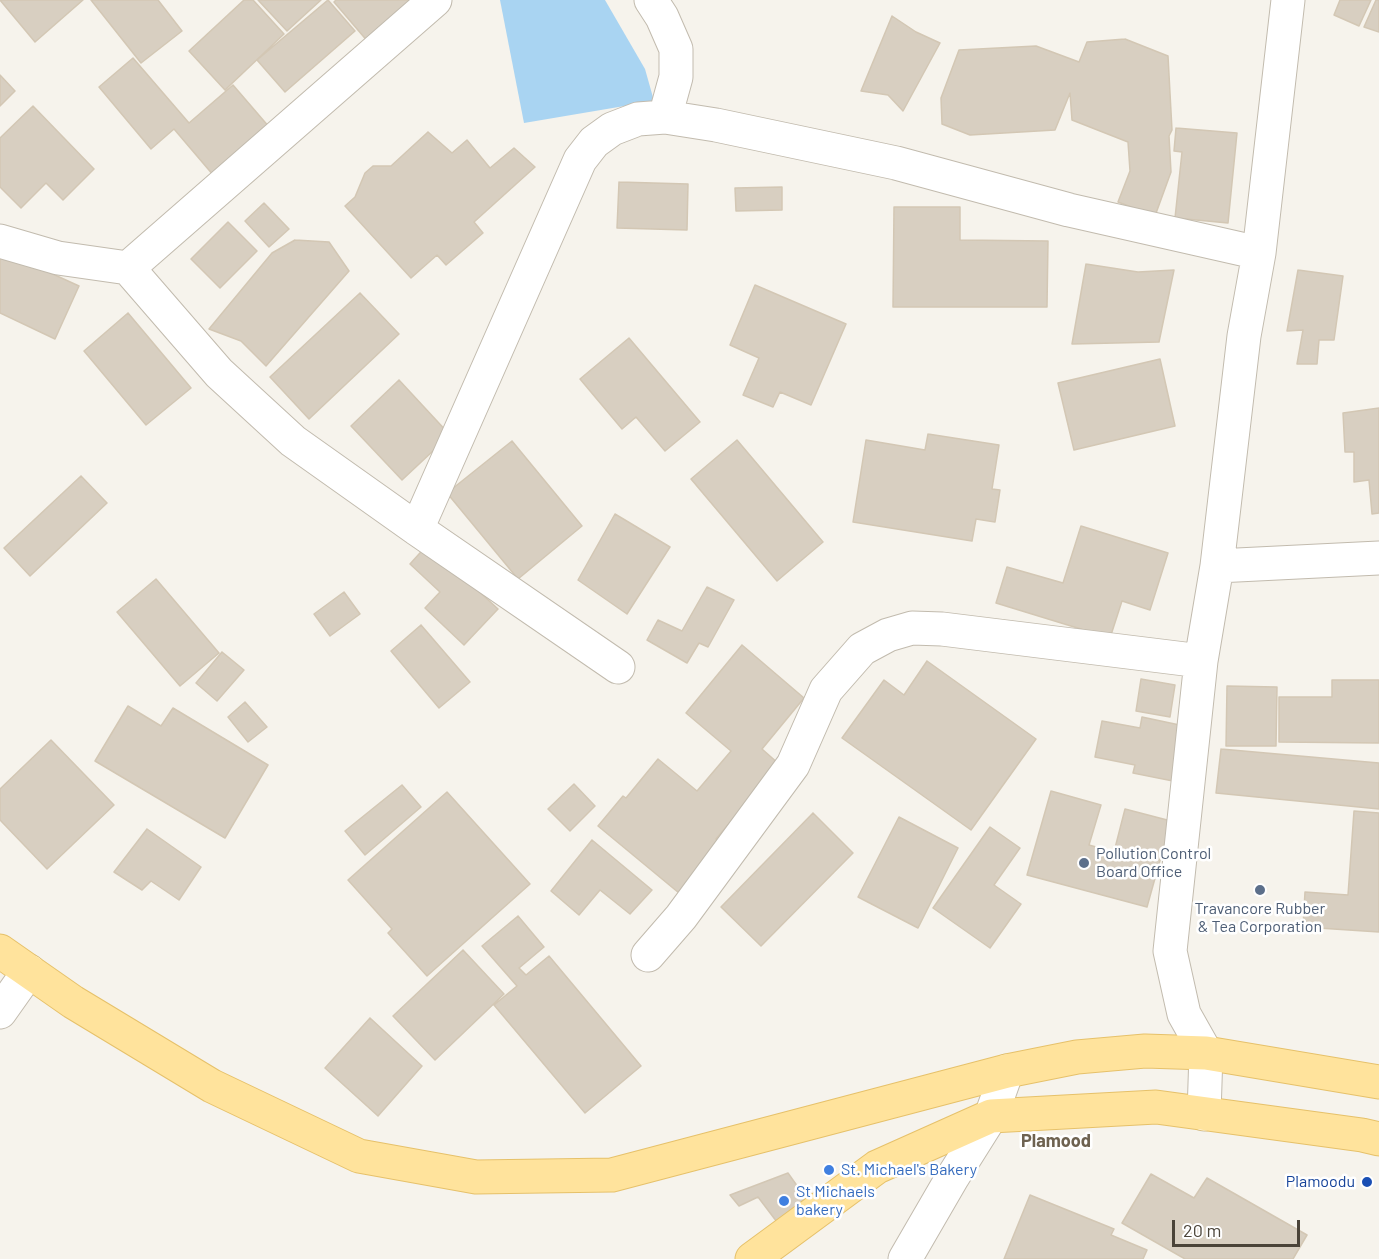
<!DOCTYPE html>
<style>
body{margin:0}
#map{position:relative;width:1379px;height:1259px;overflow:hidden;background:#f6f3ec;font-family:Barlow,sans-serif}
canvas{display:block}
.scale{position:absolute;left:1172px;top:1220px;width:128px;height:27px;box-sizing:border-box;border:3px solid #4b4439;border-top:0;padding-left:8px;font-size:18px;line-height:21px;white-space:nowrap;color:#4b4439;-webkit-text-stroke:4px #fff;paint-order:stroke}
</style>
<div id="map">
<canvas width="1379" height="1259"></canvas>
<div class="scale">20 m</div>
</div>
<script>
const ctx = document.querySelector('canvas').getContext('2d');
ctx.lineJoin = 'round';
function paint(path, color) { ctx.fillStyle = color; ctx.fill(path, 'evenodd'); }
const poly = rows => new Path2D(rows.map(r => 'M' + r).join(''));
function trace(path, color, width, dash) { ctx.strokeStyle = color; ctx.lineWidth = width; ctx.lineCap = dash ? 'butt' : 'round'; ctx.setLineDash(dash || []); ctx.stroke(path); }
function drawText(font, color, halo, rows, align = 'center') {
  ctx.font = font + ' Barlow,sans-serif'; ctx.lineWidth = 5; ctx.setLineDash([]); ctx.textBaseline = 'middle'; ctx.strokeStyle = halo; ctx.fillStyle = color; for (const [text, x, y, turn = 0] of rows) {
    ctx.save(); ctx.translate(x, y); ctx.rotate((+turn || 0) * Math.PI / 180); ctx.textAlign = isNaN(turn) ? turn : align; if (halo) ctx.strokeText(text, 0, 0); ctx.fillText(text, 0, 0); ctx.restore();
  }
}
const water = poly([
 [500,0,605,0,645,69,654,101,524,123]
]);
const building = poly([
 [0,0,83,0,35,42,0,0],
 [91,0,158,0,182,31,141,63,91,0],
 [244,0,253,0,284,34,225,90,189,51,244,0],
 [258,0,321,0,287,31,258,0],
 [328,0,355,31,285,92,257,60,328,0],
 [336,0,421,0,369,43,334,2,336,0],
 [1340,0,1371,0,1359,26,1334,15,1340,0],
 [1376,0,1379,0,1379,32,1364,27,1376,0],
 [892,16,916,32,940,43,903,111,888,95,861,91,892,16],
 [1125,39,1168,56,1172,130,1169,136,1171,172,1155,216,1118,202,1130,171,1128,142,1072,120,1070,93,1055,130,970,135,942,124,941,98,959,50,1036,46,1079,62,1087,42,1125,39],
 [133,58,189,123,233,85,270,128,214,176,174,129,151,149,99,87,133,58],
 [0,75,15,91,0,106,0,75],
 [33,106,94,169,63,200,46,183,21,208,0,187,0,138,33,106],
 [1176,128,1237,133,1228,223,1175,218,1182,152,1174,151,1176,128],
 [428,132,452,153,467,140,490,168,514,148,535,167,474,222,483,233,446,265,437,255,411,278,345,206,355,197,365,173,373,166,391,166,428,132],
 [619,182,688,184,687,230,617,228,619,182],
 [782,187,782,210,736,211,735,188,782,187],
 [264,203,289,229,269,247,245,221,264,203],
 [894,207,960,207,960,240,1048,241,1047,307,893,307,894,207],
 [228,222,257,251,220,288,191,259,228,222],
 [295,240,329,242,349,271,266,366,241,341,209,329,272,253,295,240],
 [0,250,79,286,55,339,0,313,0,250],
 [1086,264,1138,272,1174,270,1159,342,1072,344,1086,264],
 [1298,270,1343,276,1334,340,1319,340,1317,364,1297,364,1303,330,1287,331,1298,270],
 [755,285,846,324,811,405,780,392,773,407,743,395,759,358,730,345,755,285],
 [360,293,399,334,309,419,270,377,360,293],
 [128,313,191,388,146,425,84,351,128,313],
 [629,338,700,422,665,451,636,417,622,429,580,379,629,338],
 [1160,359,1175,426,1074,450,1058,383,1160,359],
 [399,380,450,435,402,480,351,426,399,380],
 [1379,408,1379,513,1372,514,1369,480,1354,482,1354,452,1345,452,1343,413,1379,408],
 [928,434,999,445,992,489,1000,490,995,522,976,519,972,541,853,522,866,440,925,450,928,434],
 [737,440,823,542,777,581,691,479,737,440],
 [512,441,582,526,518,579,447,493,512,441],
 [81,476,107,503,30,576,4,548,81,476],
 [615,514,670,547,627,614,578,580,615,514],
 [1081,526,1168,553,1150,610,1122,601,1110,638,996,603,1007,567,1063,583,1081,526],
 [428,544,498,609,464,645,425,608,440,592,410,564,428,544],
 [156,579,219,653,180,686,117,612,156,579],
 [707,587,734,600,708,647,699,643,687,663,647,640,658,620,682,631,707,587],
 [344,592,360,614,330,636,314,614,344,592],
 [421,625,470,682,439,708,391,651,421,625],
 [742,645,804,698,762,749,779,764,716,839,721,843,679,893,598,826,623,796,626,798,658,759,697,791,731,751,686,713,742,645],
 [222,652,244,670,217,701,196,683,222,652],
 [927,661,1036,739,971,830,842,738,884,680,904,695,927,661],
 [1141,679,1175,685,1170,717,1136,711,1141,679],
 [1332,680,1379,680,1379,743,1279,742,1279,697,1332,697,1332,680],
 [1227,686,1277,687,1276,746,1226,746,1227,686],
 [245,702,267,727,248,742,228,717,245,702],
 [128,706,161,726,173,708,268,765,225,838,95,761,128,706],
 [1142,717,1189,727,1178,782,1133,773,1135,765,1095,757,1102,721,1140,728,1142,717],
 [51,740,114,805,47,869,0,820,0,789,51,740],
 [1221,749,1379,763,1379,809,1216,793,1221,749],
 [574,784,595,806,570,831,548,809,574,784],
 [402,785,421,807,365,855,345,831,402,785],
 [1051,791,1101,805,1089,845,1114,852,1125,809,1171,821,1147,907,1027,875,1051,791],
 [447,792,530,884,427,976,388,933,392,929,348,880,447,792],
 [1354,811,1379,813,1379,932,1303,927,1305,892,1348,895,1354,811],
 [813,813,853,853,761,946,721,907,813,813],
 [899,817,958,848,918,928,858,897,899,817],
 [990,827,1020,848,994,885,1021,904,990,948,933,908,990,827],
 [147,829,201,867,179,900,151,881,142,890,114,872,147,829],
 [592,840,652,890,630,914,600,890,579,915,551,891,592,840],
 [518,916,544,947,519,968,526,975,549,956,641,1066,585,1113,494,1005,517,986,482,946,518,916],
 [463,950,504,994,435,1060,393,1016,463,950],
 [370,1018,422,1066,378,1116,325,1068,370,1018],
 [788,1173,810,1204,780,1226,758,1197,739,1206,730,1195,788,1173],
 [1151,1174,1194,1198,1207,1178,1307,1235,1293,1259,1185,1259,1122,1223,1151,1174],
 [1030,1195,1114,1229,1111,1235,1147,1250,1143,1259,1004,1259,1030,1195]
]);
const minor = poly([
 [651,0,662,17,676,49,676,77,665,117],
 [0,241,58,258,128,268,219,373,293,441,417,529,618,667],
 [128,268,435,0],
 [417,529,580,160,594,142,612,129,638,119,665,117,716,125,896,163,1069,210,1259,253],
 [1217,566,1379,558],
 [648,955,681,917,793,765,826,690,862,649,888,635,912,628,942,629,1201,661],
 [0,1012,29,971],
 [1204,1114,1206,1053,1184,1014,1170,951,1201,661,1217,566,1244,336,1259,253,1288,0],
 [905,1259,952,1178,991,1116,1007,1071]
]);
const major = poly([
 [0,951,73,1002,212,1086,359,1156,476,1177,612,1175,1007,1071,1077,1057,1145,1051,1206,1053,1379,1082],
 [752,1259,877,1167,991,1116,1156,1107,1362,1135,1379,1139]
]);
const markers = [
 [1084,863,6,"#5c6f8a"],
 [1260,890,6,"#5c6f8a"],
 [829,1170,6,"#3f7fe0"],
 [1367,1182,6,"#1a4fb4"],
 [784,1201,6,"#3f7fe0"]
];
const serviceNames = [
 ["Pollution Control",1096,854],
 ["Board Office",1096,872],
 ["Travancore Rubber",1260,909,"center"],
 ["& Tea Corporation",1260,927,"center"]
];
const shopNames = [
 ["St. Michael's Bakery",841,1170],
 ["St Michaels",796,1192],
 ["bakery",796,1210]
];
const transitNames = [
 ["Plamoodu",1355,1182]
];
const neighbourhoodNames = [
 ["Plamood",1056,1141]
];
paint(water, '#a9d4f2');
paint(building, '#d8cfc1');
trace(building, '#d3c7b4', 1.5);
trace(minor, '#c2bbae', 35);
trace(major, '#e6c16a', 35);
trace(minor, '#fff', 33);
trace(major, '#ffe39c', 33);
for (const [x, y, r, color] of markers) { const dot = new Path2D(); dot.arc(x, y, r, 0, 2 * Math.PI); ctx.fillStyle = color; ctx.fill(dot); trace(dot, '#fff', 2); }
drawText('16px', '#4e5e75', '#fff', serviceNames, 'left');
drawText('16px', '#366cbe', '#fff', shopNames, 'left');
drawText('16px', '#164399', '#fff', transitNames, 'right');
drawText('bold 18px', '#6e6250', '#fff', neighbourhoodNames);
</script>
